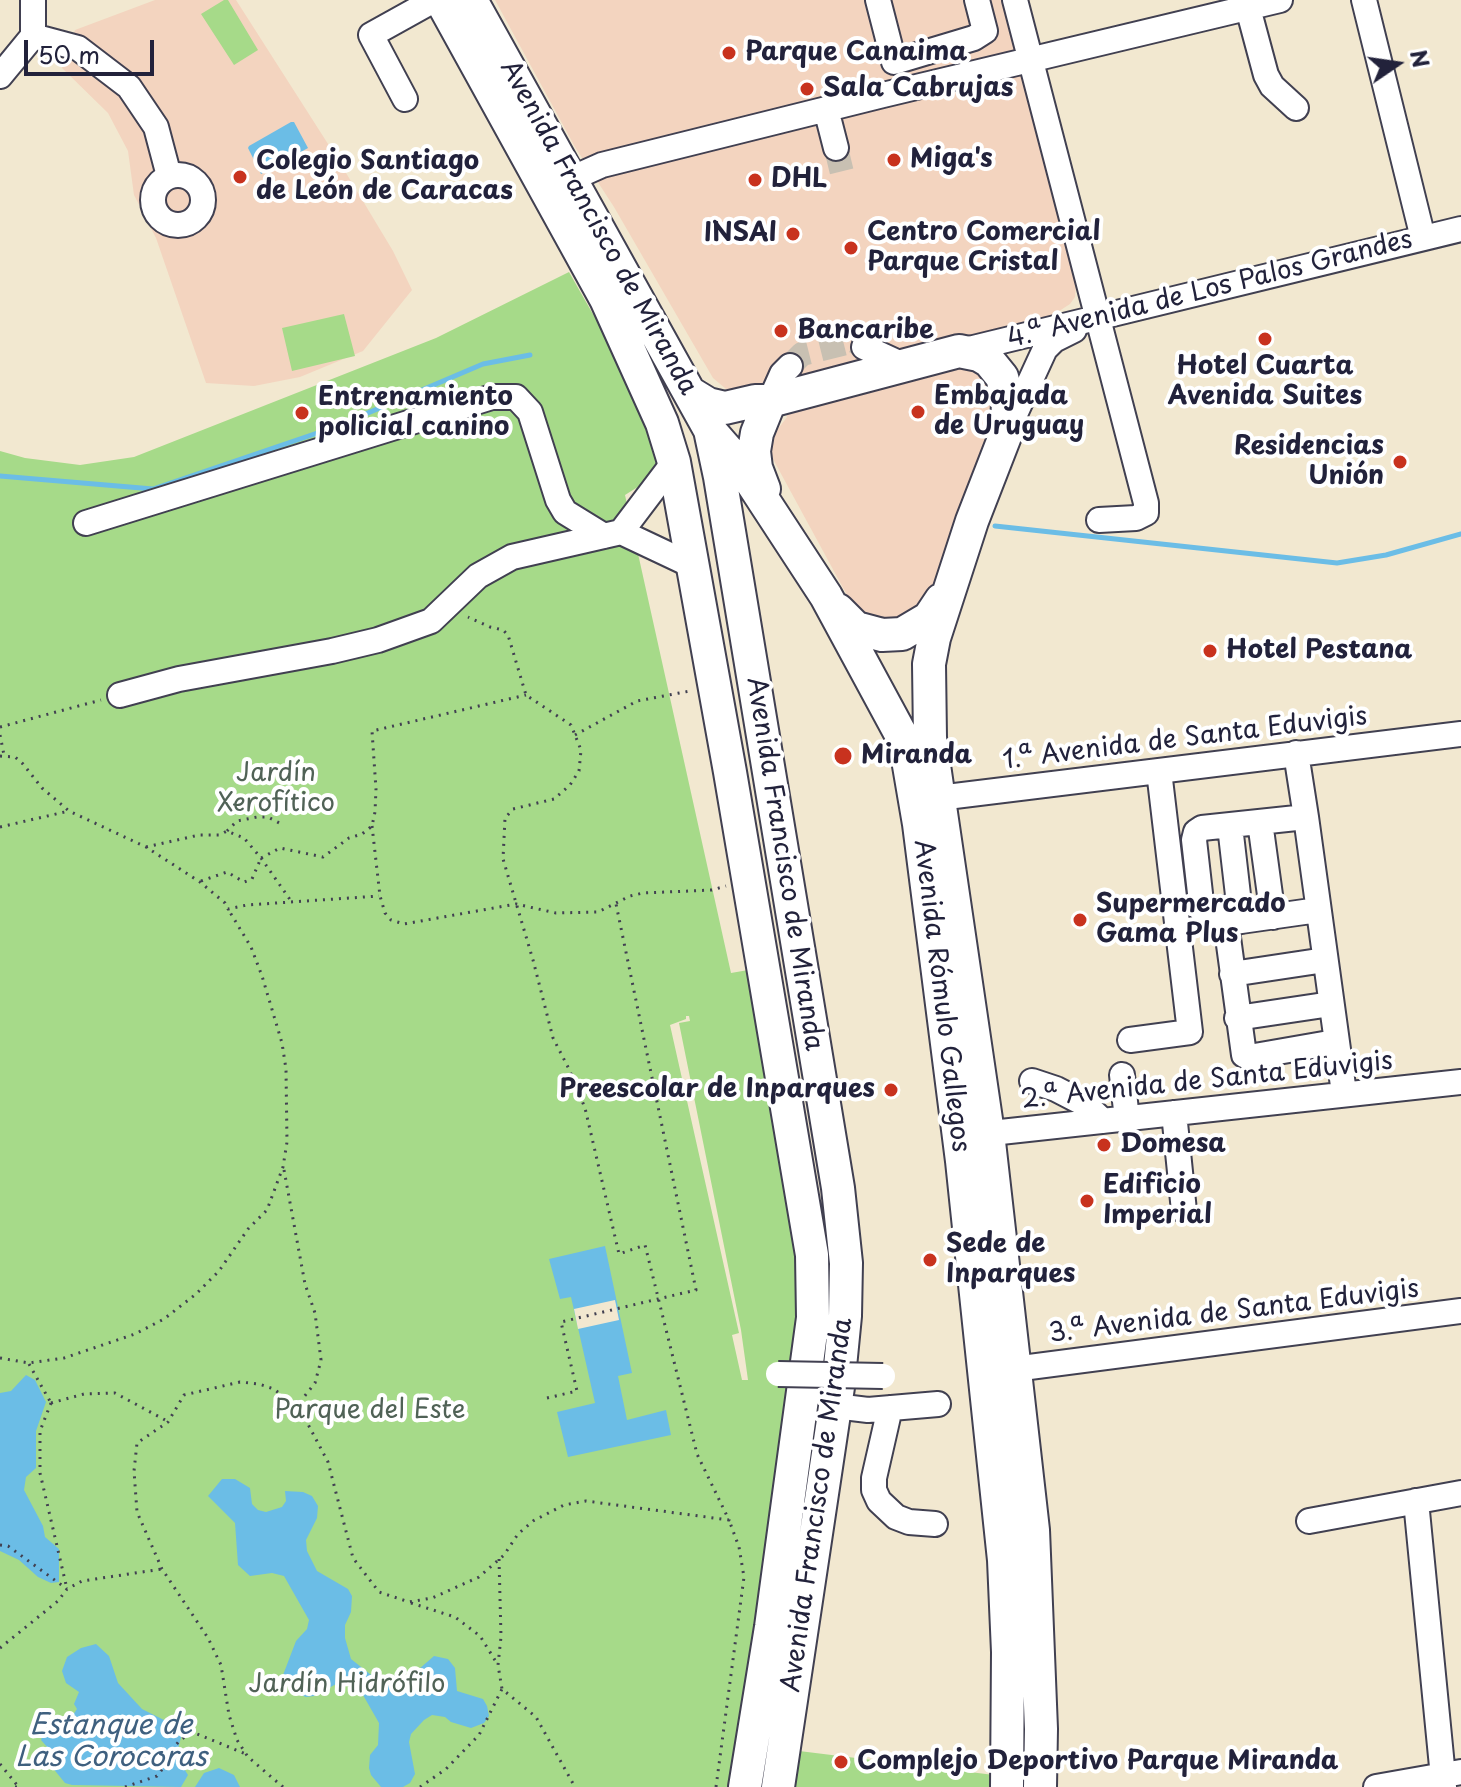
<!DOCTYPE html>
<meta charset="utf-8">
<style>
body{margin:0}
#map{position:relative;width:1461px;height:1787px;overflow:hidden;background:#f2e8d0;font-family:"Playpen Sans",sans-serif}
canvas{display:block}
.north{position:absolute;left:1357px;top:24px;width:80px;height:80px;-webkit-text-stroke:6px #fff;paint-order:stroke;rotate:77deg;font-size:22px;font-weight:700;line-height:32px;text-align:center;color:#22223b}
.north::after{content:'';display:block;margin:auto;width:28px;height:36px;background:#22223b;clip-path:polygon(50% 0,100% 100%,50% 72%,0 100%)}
.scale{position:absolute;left:24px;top:40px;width:130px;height:36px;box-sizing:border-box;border:4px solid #22223b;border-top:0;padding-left:10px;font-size:24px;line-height:28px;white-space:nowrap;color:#22223b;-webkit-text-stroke:6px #fff;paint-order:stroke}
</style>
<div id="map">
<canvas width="1461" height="1787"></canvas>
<div class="north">N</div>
<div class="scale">50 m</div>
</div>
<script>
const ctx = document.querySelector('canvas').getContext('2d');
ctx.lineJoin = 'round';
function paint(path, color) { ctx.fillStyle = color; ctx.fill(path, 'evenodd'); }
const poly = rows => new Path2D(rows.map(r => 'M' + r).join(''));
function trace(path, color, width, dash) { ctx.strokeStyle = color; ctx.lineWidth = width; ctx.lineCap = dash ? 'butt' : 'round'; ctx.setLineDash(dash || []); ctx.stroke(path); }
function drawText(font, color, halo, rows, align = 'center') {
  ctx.font = font + ' "Playpen Sans",sans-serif'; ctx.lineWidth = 8; ctx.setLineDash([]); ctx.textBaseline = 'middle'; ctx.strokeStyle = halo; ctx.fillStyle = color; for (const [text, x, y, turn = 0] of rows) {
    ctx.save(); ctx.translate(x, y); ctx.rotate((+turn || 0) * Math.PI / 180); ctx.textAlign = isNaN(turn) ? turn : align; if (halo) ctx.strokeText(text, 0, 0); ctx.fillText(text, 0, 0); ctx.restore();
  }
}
const built = poly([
 [155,0,236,0,337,158,393,251,412,290,363,351,300,377,254,386,206,383,156,238,134,195,128,151,108,113,62,68,75,30],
 [495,0,1002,0,1067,238,1076,284,1075,297,1070,304,1047,319,974,338,1005,401,933,609,878,624,854,608,773,459,770,445,775,433,787,417,779,386,732,394,713,378,614,207,575,147]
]);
const green = poly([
 [224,0,228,0,258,50,234,65,201,14],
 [569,272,627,374,668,468,625,495,731,973,754,969,807,1256,737,1787,0,1787,0,451,25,458,80,465,134,457,436,338],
 [686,1016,689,1016,690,1021,679,1023,741,1330,748,1380,742,1380,732,1335,739,1333,670,1025,686,1019],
 [344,314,355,356,292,371,282,328],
 [791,1750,994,1775,994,1787,786,1787]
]);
const water = poly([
 [291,122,294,122,308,148,261,174,248,148,249,146],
 [605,1246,632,1373,618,1376,627,1420,666,1410,671,1435,568,1457,557,1412,595,1403,571,1297,560,1299,549,1259],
 [26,1375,35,1380,46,1402,36,1431,36,1468,26,1477,24,1490,43,1526,45,1537,59,1549,59,1582,51,1583,38,1577,19,1560,0,1551,0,1393,11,1391],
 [222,1479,235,1479,250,1488,252,1504,258,1510,266,1512,282,1507,286,1501,285,1491,303,1492,312,1496,318,1506,317,1518,306,1540,307,1551,317,1571,348,1589,352,1596,351,1612,345,1625,345,1638,351,1659,380,1682,389,1683,411,1676,434,1656,448,1659,455,1668,457,1691,483,1699,487,1706,489,1716,484,1723,471,1728,451,1722,445,1717,432,1715,424,1720,411,1734,409,1742,415,1774,410,1783,403,1787,381,1787,371,1775,369,1768,370,1755,378,1745,379,1723,363,1695,350,1685,338,1683,314,1696,306,1697,296,1693,288,1685,283,1675,296,1641,307,1629,309,1620,284,1576,272,1573,250,1576,238,1565,235,1523,208,1496],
 [96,1644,109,1656,118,1683,142,1709,164,1720,178,1720,183,1730,176,1756,188,1775,181,1787,72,1785,65,1783,52,1767,55,1756,41,1740,48,1723,63,1730,77,1709,74,1704,79,1692,66,1683,62,1671,67,1657,81,1648],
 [219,1768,234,1775,240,1787,195,1787,204,1773]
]);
const pier = poly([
 [615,1300,619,1320,578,1329,574,1309]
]);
const stream = poly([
 [0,476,153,489,335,427,483,364,530,355],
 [995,526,1337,563,1386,555,1461,534]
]);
const minorTunnel = poly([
 [836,148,843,177],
 [790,366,802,354,854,341,864,347]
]);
const path = poly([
 [0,727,101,700],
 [0,735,4,755],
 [575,735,637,701,690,691],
 [0,756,15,757,23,764,42,788,69,811,146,847,200,882,225,903,228,909,247,905,379,896],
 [372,826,380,896,385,913,391,920,404,924,516,904,556,913,598,912,630,896,643,893,712,890,726,886],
 [0,827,69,811],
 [227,831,237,821,257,817,268,817,283,825],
 [146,847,199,835,219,835,227,831,244,838,261,858,280,848,323,857,349,838,362,834,372,826,375,812,376,789,372,731,526,695],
 [261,858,291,901],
 [201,881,227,872,244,882,252,879,261,858],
 [284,1170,305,1284,315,1313,321,1360,315,1383,296,1407],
 [0,1358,29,1363,64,1358,135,1334,164,1319,196,1294,219,1271,248,1229,267,1210,283,1167,287,1142,286,1069,282,1043,262,976,251,947,228,909],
 [29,1364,51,1403],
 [547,1398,577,1391,561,1322,696,1290,616,904],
 [51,1403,40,1431,40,1473,67,1589],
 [51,1403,84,1394,115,1393,167,1421],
 [0,1545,8,1546,67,1589],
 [499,1559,501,1637,498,1665,502,1689,536,1717,575,1787],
 [411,1603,455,1617,480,1636,498,1665],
 [0,1648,58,1601,67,1589,82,1581,162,1569],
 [0,1764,17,1785],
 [15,1787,22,1787],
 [125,1787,157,1776,167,1763,171,1751,180,1740,188,1735,197,1734,246,1754],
 [283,1787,248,1757,237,1740,229,1715,221,1665,208,1638,162,1569,137,1512,134,1471,137,1443,168,1422,184,1395,240,1382,259,1384,274,1389,301,1411,328,1462,353,1558,379,1592,409,1602,432,1598,479,1577,504,1555,518,1534,533,1521,564,1505,586,1501,729,1520,697,1454,645,1245,619,1254,585,1108,569,1069,553,1038,533,960,503,859,505,818,513,809,554,799,570,785,579,771,581,750,571,725,526,695,508,635,503,630,490,627,468,617],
 [420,1787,446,1769,479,1735,502,1689],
 [716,1787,744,1577,739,1547,729,1520]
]);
const minor = poly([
 [878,0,894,62,974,38,985,31,977,0],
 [1015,0,1146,503,1146,513,1136,518,1099,520],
 [1364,0,1423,238],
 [1248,8,1266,75,1272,86,1296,108],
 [33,36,78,48,129,87,156,127,169,176],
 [0,76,33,36,33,0],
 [405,99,371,35,434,0],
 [826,109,836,148],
 '153 200a25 25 0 1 1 50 0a25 25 0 1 1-50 0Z',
 [555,186,602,165,883,95,1280,0],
 [864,347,903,365],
 [961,351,1461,229],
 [770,401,782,374,790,366],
 [1010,425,1045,349,1054,340,1074,330],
 [86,523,492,397,516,397,530,412,558,500,565,512,604,536],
 [621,532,693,566],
 [120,695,179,679,332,651,378,640,431,621,478,576,512,557,621,532,674,462],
 [1296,753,1306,817],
 [922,800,1461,734],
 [1260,822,1273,917],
 [1230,826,1241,921],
 [1213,925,1318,910],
 [1232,974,1325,960],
 [1237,1018,1331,1004],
 [1130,1040,1190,1032,1159,771],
 [1335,1042,1249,1057,1244,1055,1224,908,1202,911,1194,840,1196,832,1202,828,1306,817,1344,1093],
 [1122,1075,1127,1119],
 [1032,1081,1056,1089,1085,1104,1103,1121],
 [1174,1113,1184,1211],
 [973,1135,1461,1082],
 [1014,1369,1461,1311],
 [835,1406,868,1410,938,1404],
 [890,1408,874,1478,874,1490,879,1501,896,1517,909,1522,935,1524],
 [1416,1501,1444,1787],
 [1309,1521,1461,1493],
 [1376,1787,1461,1772]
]);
const major = poly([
 [441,0,606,299,662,423,674,462,730,772,812,1255,813,1318,771,1627,745,1787],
 [471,0,710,430,720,477,838,1188,846,1263,845,1316,838,1387,778,1787],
 [690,393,708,404,725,408,755,401,770,401,959,351,979,355,989,361,1002,377,1008,399,1007,431,972,521,934,638,929,664,930,738,988,1133,1033,1530,1041,1729,1040,1787],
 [713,434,741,466,826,596,905,742,919,824,962,1161,1004,1560,1008,1652,1007,1787],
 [764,489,756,468,754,451,757,433,770,401],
 [838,610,856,628,882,635,902,634,929,618,941,600]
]);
const minorBridge = poly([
 [778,1374,883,1376]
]);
const markers = [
 [729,53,8,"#c8321e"],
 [807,89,8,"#c8321e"],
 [894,160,8,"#c8321e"],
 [240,177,8,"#c8321e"],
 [755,180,8,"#c8321e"],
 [793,234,8,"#c8321e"],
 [851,248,8,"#c8321e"],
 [781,331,8,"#c8321e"],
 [1265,339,8,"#c8321e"],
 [918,412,8,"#c8321e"],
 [302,413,8,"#c8321e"],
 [1400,462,8,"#c8321e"],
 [1210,651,8,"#c8321e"],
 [843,756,10,"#c8321e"],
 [1080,920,8,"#c8321e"],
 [891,1090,8,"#c8321e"],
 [1104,1145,8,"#c8321e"],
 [1087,1201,8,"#c8321e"],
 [930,1260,8,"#c8321e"],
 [841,1762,8,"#c8321e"]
];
const poiNames = [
 ["Parque Canaima",745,53],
 ["Sala Cabrujas",823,89],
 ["Miga's",910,160],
 ["Colegio Santiago",256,162],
 ["de León de Caracas",256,192],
 ["DHL",771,180],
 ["Centro Comercial",867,233],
 ["Parque Cristal",867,263],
 ["INSAI",777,234,"right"],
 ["Bancaribe",797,331],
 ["Hotel Cuarta",1265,367,"center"],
 ["Avenida Suites",1265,397,"center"],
 ["Embajada",934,397],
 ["de Uruguay",934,427],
 ["Entrenamiento",318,398],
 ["policial canino",318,428],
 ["Residencias",1384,447,"right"],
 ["Unión",1384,477,"right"],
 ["Hotel Pestana",1226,651],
 ["Miranda",861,756],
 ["Supermercado",1096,905],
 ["Gama Plus",1096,935],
 ["Preescolar de Inparques",875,1090,"right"],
 ["Domesa",1120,1145],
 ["Edificio",1103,1186],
 ["Imperial",1103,1216],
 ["Sede de",946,1245],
 ["Inparques",946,1275],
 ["Complejo Deportivo Parque Miranda",857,1762]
];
const streetNames = [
 ["Avenida Francisco de Miranda",598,228,61],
 ["4.ª Avenida de Los Palos Grandes",1210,290,-14],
 ["1.ª Avenida de Santa Eduvigis",1185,739,-7],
 ["Avenida Francisco de Miranda",784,864,81],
 ["Avenida Rómulo Gallegos",941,996,83],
 ["2.ª Avenida de Santa Eduvigis",1207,1081,-6],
 ["3.ª Avenida de Santa Eduvigis",1234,1312,-7],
 ["Avenida Francisco de Miranda",818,1505,-82]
];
const parkNames = [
 ["Jardín",276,774],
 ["Xerofítico",276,804],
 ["Parque del Este",370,1411],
 ["Jardín Hidrófilo",347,1685]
];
const waterNames = [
 ["Estanque de",111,1726],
 ["Las Corocoras",111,1758]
];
paint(built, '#f3d4bf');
paint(green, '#a6da89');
paint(water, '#6bbde6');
paint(pier, '#f2e8d0');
trace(stream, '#6bbde6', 5);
trace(minorTunnel, '#c8c0b2', 24, [24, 12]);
trace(minor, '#414051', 28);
trace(major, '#414051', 36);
trace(path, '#414051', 3, [2, 6]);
trace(minor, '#fff', 24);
trace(major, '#fff', 32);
trace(minorBridge, '#414051', 28, []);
trace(minorBridge, '#fff', 24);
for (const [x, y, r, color] of markers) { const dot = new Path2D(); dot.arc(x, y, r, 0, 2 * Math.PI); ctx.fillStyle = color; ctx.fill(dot); trace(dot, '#fff', 3); }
drawText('bold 26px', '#22223b', '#fff', poiNames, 'left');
drawText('26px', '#22223b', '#fff', streetNames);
drawText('26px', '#506256', '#fff', parkNames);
drawText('italic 28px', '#3f607f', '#fff', waterNames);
</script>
